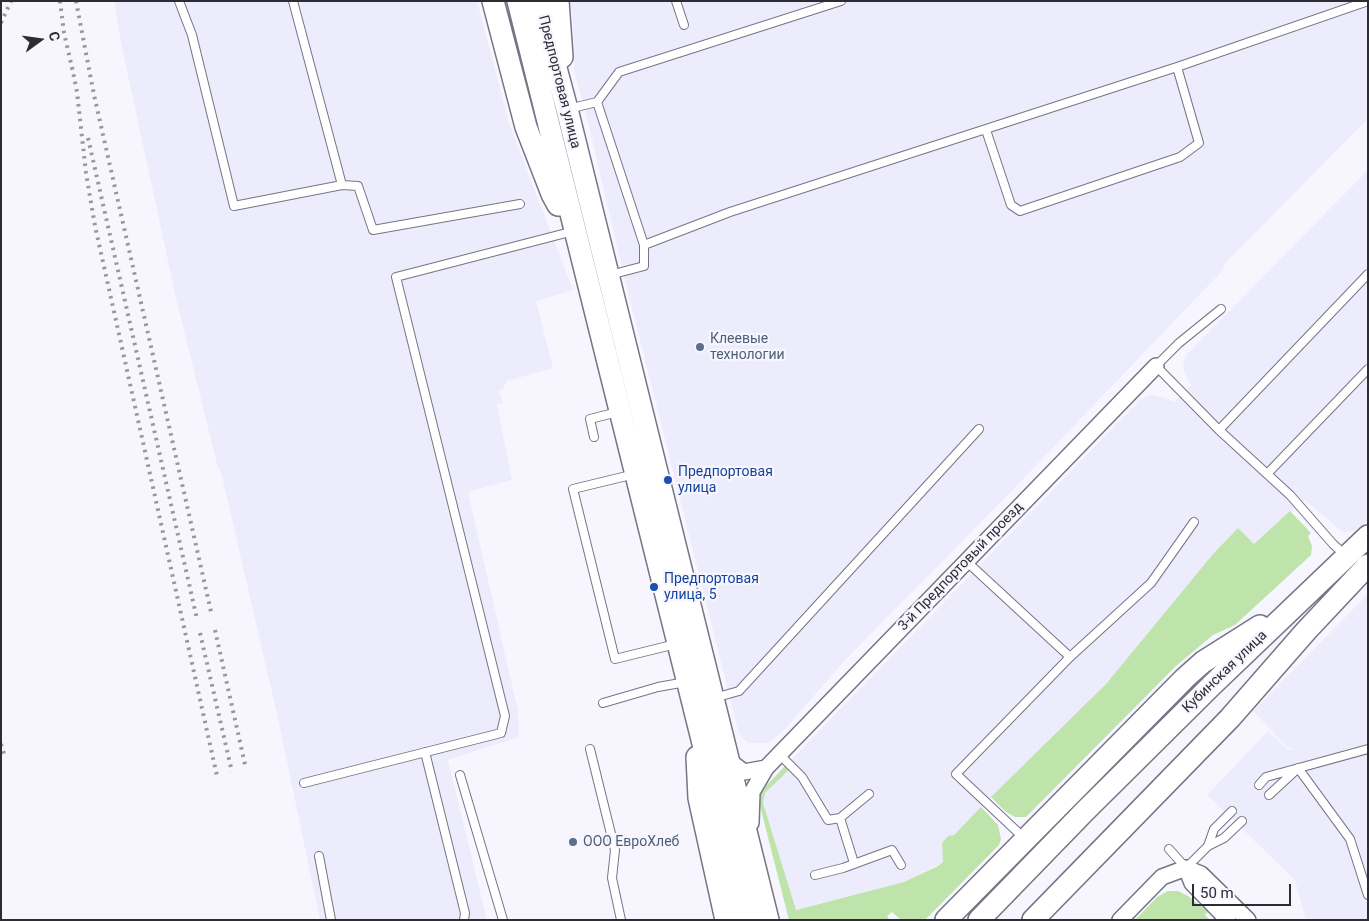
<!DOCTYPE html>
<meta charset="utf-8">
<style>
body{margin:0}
#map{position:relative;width:1369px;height:921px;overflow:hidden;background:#f7f6fe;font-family:Roboto,sans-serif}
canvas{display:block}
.frame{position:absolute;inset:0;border:2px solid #2d2c34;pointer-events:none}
.north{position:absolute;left:15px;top:15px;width:50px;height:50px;-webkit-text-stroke:4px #f7f6fe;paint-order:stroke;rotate:76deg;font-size:14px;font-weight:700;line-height:20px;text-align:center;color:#2d2c34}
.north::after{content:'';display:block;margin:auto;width:18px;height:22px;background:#2d2c34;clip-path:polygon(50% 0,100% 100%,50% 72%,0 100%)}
.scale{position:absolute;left:1192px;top:884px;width:99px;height:22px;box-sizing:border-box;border:2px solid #2d2c34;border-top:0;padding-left:6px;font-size:15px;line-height:18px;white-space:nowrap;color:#2d2c34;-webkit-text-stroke:4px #f7f6fe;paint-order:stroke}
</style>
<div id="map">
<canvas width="1369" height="921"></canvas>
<div class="frame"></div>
<div class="north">С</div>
<div class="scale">50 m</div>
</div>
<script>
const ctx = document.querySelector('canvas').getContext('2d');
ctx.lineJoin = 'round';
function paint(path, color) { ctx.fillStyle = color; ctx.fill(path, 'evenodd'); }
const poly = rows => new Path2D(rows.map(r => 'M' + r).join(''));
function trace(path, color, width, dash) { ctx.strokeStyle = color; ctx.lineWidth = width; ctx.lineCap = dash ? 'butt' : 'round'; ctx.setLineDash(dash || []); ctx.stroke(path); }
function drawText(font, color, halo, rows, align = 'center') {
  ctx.font = font + ' Roboto,sans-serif'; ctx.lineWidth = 4.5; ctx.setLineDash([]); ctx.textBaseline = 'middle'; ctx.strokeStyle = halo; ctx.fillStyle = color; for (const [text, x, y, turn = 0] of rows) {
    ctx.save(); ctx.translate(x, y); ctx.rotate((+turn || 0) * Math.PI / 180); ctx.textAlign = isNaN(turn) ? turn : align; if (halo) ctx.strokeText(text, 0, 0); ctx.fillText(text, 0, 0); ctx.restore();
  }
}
const built = poly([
 [114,1,477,1,509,123,573,290,536,301,553,368,507,381,503,389,499,391,503,403,497,404,512,480,468,492,518,711,519,737,448,760,487,920,320,920,277,714,221,472,218,468,176,298,121,43],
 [569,1,1368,1,1368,119,1224,264,1225,268,1002,501,845,660,786,728,769,743,748,743,739,734,623,272,584,105,574,72,574,41,572,13],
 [1368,170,1368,520,1354,531,1343,532,1305,500,1254,545,1238,528,1213,554,1106,684,954,835,948,836,942,843,943,862,904,882,795,910,763,803,765,793,781,777,796,765,791,760,1139,401,1146,396,1151,395,1165,398,1174,402,1183,394,1191,385,1184,372,1183,364,1187,354],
 [1368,594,1368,920,1306,920,1295,880,1207,795,1268,731,1288,750,1294,749,1286,746,1253,711]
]);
const green = poly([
 [1290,511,1311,533,1308,536,1312,546,1311,555,1235,625,1213,635,1176,666,1026,817,1015,817,1006,812,991,797,1106,684,1213,554,1238,528,1254,544],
 [785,766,791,768,765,793,763,803,796,910,904,882,938,866,943,862,942,843,948,836,954,835,981,807,998,825,1001,839,999,845,925,920,901,920,892,912,887,916,890,920,789,920,759,802,759,795,764,788],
 [1168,891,1178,891,1188,896,1208,912,1205,915,1210,920,1135,920,1157,897]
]);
const lane = poly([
 [179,1,192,35,234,206,342,185],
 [293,1,342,185,358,186,373,230,520,204],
 [676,1,684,25],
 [597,102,644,245,730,212,1177,67,1368,1],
 [568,109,597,102,619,72,841,1],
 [986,130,1011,205,1020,211,1180,157,1199,143,1177,67],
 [610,275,644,266,644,245],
 [1221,309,1179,343,1156,366,1219,430,1290,495,1333,544,1345,555],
 [1219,430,1368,274],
 [594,437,590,419,618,412],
 [1268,473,1368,369],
 [635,474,573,489,615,659,676,644],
 [966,561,1070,657],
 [714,698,739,691,979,429],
 [603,703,658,687,686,682],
 [590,749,615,850,612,878,621,920],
 [425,752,465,913,464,920],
 [779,754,802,777,828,820,840,818,869,794],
 [1298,768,1350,839,1368,895],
 [460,775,503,920],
 [304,783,501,733,505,716,396,277,574,231],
 [1259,785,1266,777,1368,749],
 [1269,795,1296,770],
 [840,818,854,863],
 [1024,838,956,774,1070,657,1151,583,1194,522],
 [1208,846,1214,829,1232,811],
 [1169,849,1186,868,1208,846,1224,838,1242,821],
 [319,856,331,920],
 [815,875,843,868,892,850,901,865]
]);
const street = poly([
 [728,760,744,772,766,768],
 [751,823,752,792,766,768,1156,366],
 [1186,868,1192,883,1228,920],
 [1120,920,1162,877,1186,868,1201,874,1248,920]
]);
const secondary = poly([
 [493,1,526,127,552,194,558,205],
 [518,1,747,920],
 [538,1,567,109,768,920],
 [558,1,562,57],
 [697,757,699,798,726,920],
 [946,920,1185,678,1203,662,1260,626],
 [979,920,1085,811,1212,685,1368,536],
 [1033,920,1230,718,1306,631,1368,565]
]);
const rail = poly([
 [60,1,64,33,73,72],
 [76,1,94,95,212,616],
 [1,23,11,1],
 [72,67,77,92,86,173,95,226,217,776],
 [88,138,197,619],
 [215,630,246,769],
 [200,633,232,772],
 [1,744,4,754]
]);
const markers = [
 [700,347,5,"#5c6f8a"],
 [668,480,5,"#1a4fb4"],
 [654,587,5,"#1a4fb4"],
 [573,842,5,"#5c6f8a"]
];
const streetNames = [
 ["Предпортовая улица",559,82,76],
 ["3-й Предпортовый проезд",961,567,-46],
 ["Кубинская улица",1225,672,-44]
];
const serviceNames = [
 ["Клеевые",710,339],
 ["технологии",710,355],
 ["ООО ЕвроХлеб",583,842]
];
const transitNames = [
 ["Предпортовая",678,472],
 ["улица",678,488],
 ["Предпортовая",664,579],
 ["улица, 5",664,595]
];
paint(built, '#edecfc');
paint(green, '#bfe4ab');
trace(lane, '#767486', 10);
trace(street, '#767486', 18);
trace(secondary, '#767486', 24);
trace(lane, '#fff', 8);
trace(street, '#fff', 15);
trace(secondary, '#fff', 21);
trace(rail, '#98979f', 4, [2.5, 5]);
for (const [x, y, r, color] of markers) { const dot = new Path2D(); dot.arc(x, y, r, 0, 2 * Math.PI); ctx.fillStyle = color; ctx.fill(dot); trace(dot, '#f7f6fe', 2); }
drawText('14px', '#2d2c34', '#f7f6fe', streetNames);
drawText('14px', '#4e5e75', '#f7f6fe', serviceNames, 'left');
drawText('14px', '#164399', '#f7f6fe', transitNames, 'left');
</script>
